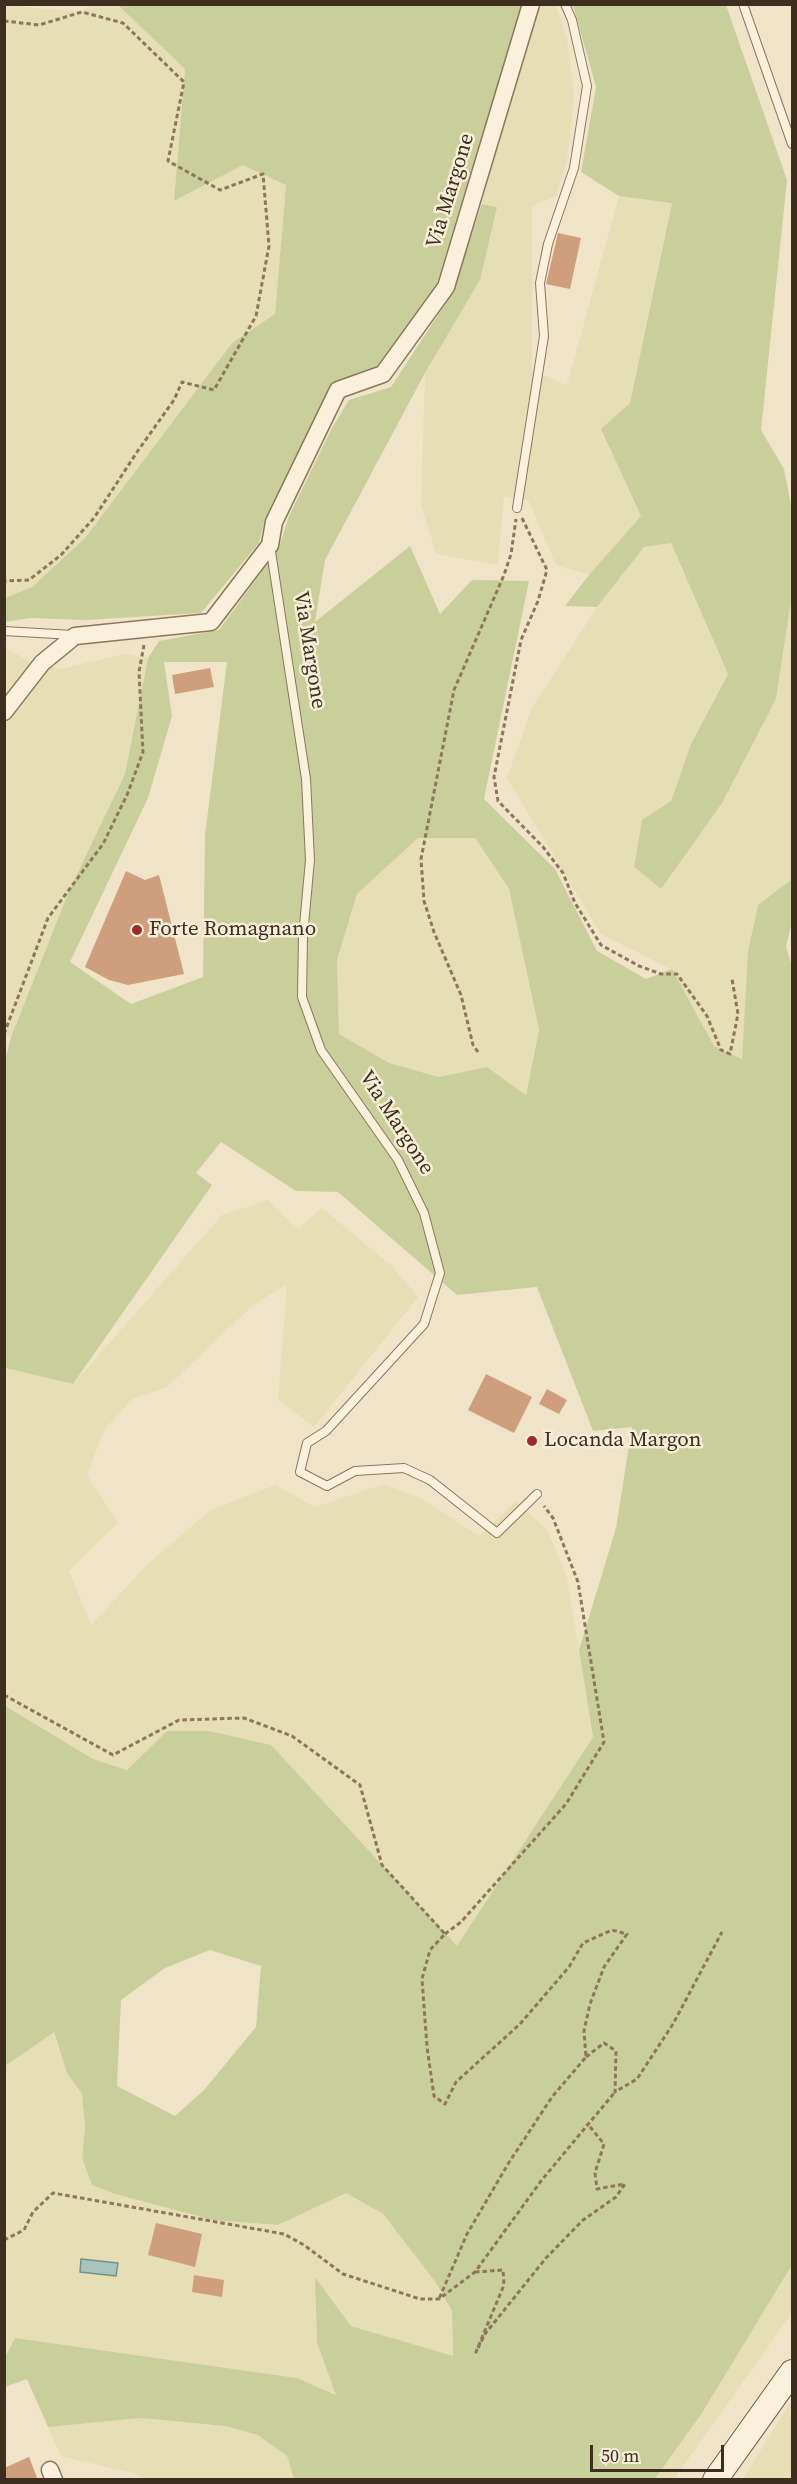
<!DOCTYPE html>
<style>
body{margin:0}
#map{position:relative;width:797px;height:2484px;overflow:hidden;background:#f0e4c8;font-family:"Source Serif 4",serif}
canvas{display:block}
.frame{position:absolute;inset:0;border:6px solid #3d2e20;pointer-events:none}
.scale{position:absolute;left:590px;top:2445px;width:134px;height:27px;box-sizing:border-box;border:3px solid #3d2e20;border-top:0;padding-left:8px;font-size:18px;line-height:21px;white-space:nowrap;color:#3d2e20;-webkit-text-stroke:4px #f7eed8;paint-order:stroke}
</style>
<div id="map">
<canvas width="797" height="2484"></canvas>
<div class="frame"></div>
<div class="scale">50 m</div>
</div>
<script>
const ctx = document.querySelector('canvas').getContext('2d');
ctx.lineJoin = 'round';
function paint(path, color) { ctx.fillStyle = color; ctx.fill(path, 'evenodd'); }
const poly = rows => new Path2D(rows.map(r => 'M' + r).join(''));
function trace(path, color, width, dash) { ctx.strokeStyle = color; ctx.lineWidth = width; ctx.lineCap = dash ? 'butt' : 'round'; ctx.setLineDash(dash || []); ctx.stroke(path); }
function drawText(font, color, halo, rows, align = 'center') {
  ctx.font = font + ' "Source Serif 4",serif'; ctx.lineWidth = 5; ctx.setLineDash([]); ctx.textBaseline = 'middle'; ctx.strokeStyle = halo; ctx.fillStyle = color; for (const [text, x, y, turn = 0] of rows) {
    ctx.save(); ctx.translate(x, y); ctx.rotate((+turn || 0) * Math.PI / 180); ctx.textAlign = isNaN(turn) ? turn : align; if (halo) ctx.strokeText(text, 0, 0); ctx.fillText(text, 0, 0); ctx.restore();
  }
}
const farmland = poly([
 [4,5,81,12,90,5,118,5,185,69,174,201,243,164,286,184,275,314,232,343,85,538,32,587,5,598],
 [539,5,556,5,567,39,574,96,567,161,556,196,532,206,532,371,567,385,619,196,672,202,630,403,601,429,641,516,589,575,556,565,528,500,504,496,498,565,436,554,421,504,425,373,480,280,496,206,482,204,523,42],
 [671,543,728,674,691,744,671,801,642,820,634,867,661,889,776,700,792,594,792,879,758,905,748,951,742,1059,714,1046,672,970,601,934,507,778,532,708,597,607,644,547],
 [4,649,8,649,32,663,61,669,124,654,148,658,125,774,69,891,11,1037,4,1035],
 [418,838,475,838,509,889,539,1031,526,1095,487,1067,439,1077,389,1063,339,1034,337,960,357,894],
 [268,1200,298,1229,322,1208,393,1267,418,1297,314,1427,278,1400,287,1284,252,1306,167,1387,133,1399,104,1430,87,1475,118,1523,69,1571,91,1625,147,1565,209,1511,275,1485,315,1507,384,1484,424,1500,479,1536,516,1501,547,1529,567,1577,593,1737,457,1947,167,1731,127,1770,93,1759,5,1705,4,1368,73,1384,222,1215],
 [53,2032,67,2073,82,2094,85,2127,82,2158,92,2185,115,2194,213,2220,277,2225,346,2193,383,2214,434,2280,452,2311,453,2357,351,2326,316,2278,317,2343,337,2395,297,2378,15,2338,5,2357,5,2066],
 [792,2265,792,2313,674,2479,655,2480,702,2413],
 [792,2400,792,2479,743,2479],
 [141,2418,225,2426,258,2435,287,2456,294,2479,144,2479,135,2474,61,2456,48,2427]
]);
const green = poly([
 [118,5,522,5,436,286,378,367,332,383,265,519,259,543,201,613,85,620,30,618,5,622,5,598,32,587,85,538,232,343,275,314,286,185,243,165,174,201,185,69],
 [573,5,726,5,787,180,761,430,784,469,792,510,792,594,776,699,722,803,661,889,634,867,642,820,671,801,691,744,728,674,671,543,644,547,597,607,565,606,589,575,641,516,601,429,630,403,672,203,619,196,581,172,596,87],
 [482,204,497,207,480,280,425,373,325,560,315,622,410,546,440,614,472,580,529,581,484,799,555,869,597,951,646,979,672,969,714,1046,742,1059,748,951,758,905,792,879,792,921,786,947,792,966,792,2265,702,2413,655,2479,294,2479,287,2456,258,2435,225,2426,141,2418,48,2427,27,2379,5,2387,5,2357,15,2338,297,2378,336,2395,317,2343,315,2277,351,2326,453,2356,452,2311,434,2280,383,2214,346,2193,278,2225,213,2220,115,2194,92,2185,82,2158,85,2127,82,2094,67,2073,54,2032,5,2066,4,1705,93,1759,127,1770,167,1731,209,1731,271,1745,457,1946,593,1737,579,1650,616,1528,632,1427,593,1431,537,1287,457,1295,338,1192,296,1191,221,1142,196,1173,212,1185,73,1384,5,1368,5,1060,11,1037,69,891,125,774,148,658,159,641,219,630,279,548,289,516,331,430,349,400,391,387,451,295],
 [164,662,227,662,205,835,203,977,131,1004,70,962,148,798,172,716],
 [418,838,475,838,509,889,539,1030,526,1095,487,1067,439,1077,389,1063,339,1034,337,960,357,894],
 [210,1950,261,1966,256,2027,204,2090,175,2116,117,2086,121,2000,165,1968]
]);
const water = poly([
 [81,2259,118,2263,116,2276,80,2272,81,2259]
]);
const building = poly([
 [558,233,581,238,570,289,546,284],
 [210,668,214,687,175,694,172,675],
 [126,871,145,880,159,875,184,974,128,985,109,980,85,967],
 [486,1374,532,1397,514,1433,468,1410],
 [547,1389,567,1400,559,1414,539,1404],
 [156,2223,202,2234,195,2267,148,2255],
 [194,2275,224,2280,222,2297,192,2292],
 [29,2457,38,2480,4,2480,4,2468]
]);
const path = poly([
 [4,21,39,25,82,12,123,23,184,82,168,161,220,190,263,174,269,246,256,316,214,390,182,382,174,400,137,452,94,518,61,555,29,580,4,581],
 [522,518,547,570,538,601,521,640,494,777,498,801,543,847,563,873,575,903,601,945,639,966,661,974,677,974,707,1016,721,1050,730,1054,738,1014,732,979],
 [4,1034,48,918,103,844,127,795,143,752,139,672,144,645],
 [478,1052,473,1045,461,995,434,932,424,901,421,859,454,690,504,575,511,554,516,519],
 [4,1695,113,1755,179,1720,244,1718,292,1736,360,1785,382,1865,445,1934,430,1950,422,1979,427,2047,434,2096,445,2104,456,2082,520,2024,569,1967,583,1943,612,1930,627,1934,604,1967,590,2004,584,2031,586,2057,552,2097,508,2164,467,2234,439,2299],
 [445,1934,461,1922,566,1804,604,1742,578,1582,553,1518,544,1506],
 [586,2057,604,2043,616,2051,615,2092,637,2079,673,2024,722,1932],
 [4,2240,24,2230,33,2212,53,2193,284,2234,304,2245,343,2274,420,2299,439,2299,475,2272,541,2181,615,2092],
 [475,2272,503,2270,504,2285,476,2352,485,2334,546,2258,583,2220,616,2197,625,2184,597,2189,595,2173,604,2144,587,2123]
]);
const lane = poly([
 [743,4,792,144],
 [517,508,544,336,540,283,548,244,574,168,587,86,572,20,565,4],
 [270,545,306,779,310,860,303,936,302,997,321,1050,398,1160,424,1213,440,1273,424,1324,326,1431,307,1443,300,1472,327,1486,355,1471,404,1468,430,1480,497,1533,537,1494],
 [4,631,73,635]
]);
const street = poly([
 [4,712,42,663,75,636,211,622,270,545,274,522,338,390,383,374,446,287,531,4],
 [50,2470,54,2480]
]);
const secondary = poly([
 [715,2480,792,2372]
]);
const markers = [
 [137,930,6,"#9e2a2b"],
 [532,1441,6,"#9e2a2b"]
];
const streetNames = [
 ["Via Margone",451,191,-73],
 ["Via Margone",309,650,81],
 ["Via Margone",396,1123,57]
];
const poiNames = [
 ["Forte Romagnano",149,930],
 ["Locanda Margon",544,1441]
];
paint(farmland, '#e6deb5');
paint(green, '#c9cf9b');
paint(water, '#a9c4bc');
trace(water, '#6f938a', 1.5);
paint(building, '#cf9f7d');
trace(lane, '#8d765c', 10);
trace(street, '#8d765c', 19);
trace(secondary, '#6f573f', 26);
trace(path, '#8d765c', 3, [4.5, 3]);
trace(lane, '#faf1dc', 8);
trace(street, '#faf1dc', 16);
trace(secondary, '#faf1dc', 24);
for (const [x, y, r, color] of markers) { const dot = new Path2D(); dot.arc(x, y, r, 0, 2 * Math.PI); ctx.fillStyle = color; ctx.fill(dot); trace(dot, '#f7eed8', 2); }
drawText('21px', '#3d2e20', '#f7eed8', streetNames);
drawText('21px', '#3d2e20', '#f7eed8', poiNames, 'left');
</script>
